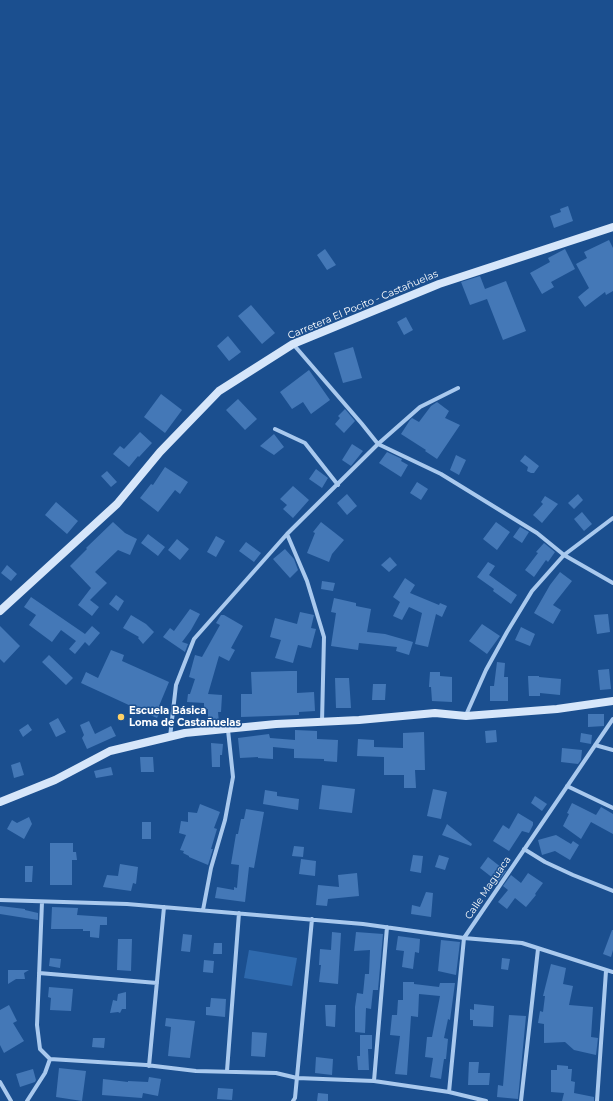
<!DOCTYPE html>
<meta charset="utf-8">
<style>
body{margin:0}
canvas{display:block;background:#1b4f8f}
</style>
<canvas width="613" height="1101"></canvas>
<script>
const ctx = document.querySelector('canvas').getContext('2d');
ctx.lineJoin = 'round';
function paint(path, color) { ctx.fillStyle = color; ctx.fill(path, 'evenodd'); }
const poly = rows => new Path2D(rows.map(r => 'M' + r).join(''));
function trace(path, color, width, dash) { ctx.strokeStyle = color; ctx.lineWidth = width; ctx.lineCap = dash ? 'butt' : 'round'; ctx.setLineDash(dash || []); ctx.stroke(path); }
function drawText(font, color, halo, rows, align = 'center') {
  ctx.font = font + ' Montserrat,sans-serif'; ctx.lineWidth = 3; ctx.setLineDash([]); ctx.textBaseline = 'middle'; ctx.strokeStyle = halo; ctx.fillStyle = color; for (const [text, x, y, turn = 0] of rows) {
    ctx.save(); ctx.translate(x, y); ctx.rotate((+turn || 0) * Math.PI / 180); ctx.textAlign = isNaN(turn) ? turn : align; if (halo) ctx.strokeText(text, 0, 0); ctx.fillText(text, 0, 0); ctx.restore();
  }
}
const green = poly([
 [249,950,297,958,292,986,244,978]
]);
const building = poly([
 [568,206,573,221,554,228,550,216,561,212,560,209],
 [609,240,613,248,613,291,606,295,605,292,585,307,578,297,589,288,576,264,587,258,584,252],
 [325,249,336,265,327,270,317,255],
 [565,249,575,269,551,282,554,287,542,294,530,273,550,262,548,258],
 [480,276,485,289,506,281,526,331,503,340,487,299,470,305,461,282],
 [251,305,275,333,262,344,238,316],
 [406,317,413,330,404,335,397,322],
 [228,336,241,352,229,361,217,346],
 [353,347,362,378,343,383,334,353],
 [309,370,330,400,311,414,303,402,292,409,280,392],
 [161,394,182,410,165,433,144,417],
 [238,399,257,419,245,430,226,410],
 [437,402,449,411,445,418,460,425,437,459,425,451,426,450,401,434,410,420,412,418,419,422,431,406],
 [345,409,355,421,344,433,335,424,340,418,338,416],
 [140,432,152,443,139,457,138,456,129,467,113,454,120,446,124,449],
 [274,434,284,447,274,455,260,446],
 [352,444,363,451,351,466,342,460],
 [387,452,402,459,401,461,408,465,401,477,379,463],
 [456,455,466,460,459,475,450,470],
 [525,455,539,466,534,473,531,473,527,471,528,467,520,461],
 [165,467,188,482,180,494,175,490,158,512,140,498,151,484,153,485],
 [316,469,328,478,322,488,309,479],
 [107,471,117,482,111,487,101,476],
 [417,482,428,489,421,500,410,493],
 [293,486,309,500,293,518,283,509,287,505,280,499],
 [347,494,357,506,347,515,337,503],
 [578,494,583,500,574,509,568,503],
 [545,496,558,504,542,523,533,515,543,504,541,502],
 [56,502,78,521,67,534,45,515],
 [582,512,592,524,584,531,574,519],
 [113,522,125,533,137,539,130,555,118,550,95,572,107,583,90,600,99,607,92,616,78,605,91,588,70,566,87,549,86,548],
 [321,522,344,540,332,554,329,562,307,553,315,533,313,532],
 [496,522,510,532,497,550,483,539],
 [520,527,529,532,522,543,513,537],
 [148,534,165,547,158,556,141,543],
 [216,536,225,541,216,557,207,552],
 [177,539,189,549,180,560,168,550],
 [246,542,261,553,254,562,239,551],
 [544,543,555,552,548,562,546,560,534,577,525,570,538,553,536,552],
 [285,549,294,559,298,570,290,578,273,559],
 [390,557,397,565,389,572,381,565],
 [488,562,495,566,489,575,517,595,511,604,493,591,494,589,477,577],
 [7,565,17,574,11,581,1,573],
 [560,572,572,581,553,605,561,610,553,624,534,613,550,585],
 [405,578,415,585,410,593,439,605,440,603,447,606,442,617,436,614,428,647,415,644,422,613,409,607,402,620,393,616,400,602,393,597],
 [322,581,335,583,333,591,321,589],
 [116,595,124,601,118,611,109,604],
 [31,597,85,634,92,626,100,633,89,646,85,642,75,654,69,649,76,641,61,630,52,642,29,625,36,615,24,607],
 [334,598,356,603,356,606,371,609,367,632,385,634,413,642,409,655,396,651,397,647,359,643,358,650,331,646,336,613,331,612],
 [190,609,200,614,191,630,182,642,188,644,185,652,163,637,170,628,174,631],
 [300,612,314,615,311,628,316,629,311,648,298,645,293,663,275,658,281,640,270,637,275,618,297,624],
 [608,614,610,632,597,634,594,615],
 [131,615,146,624,154,632,143,644,138,638,139,637,123,628],
 [221,615,224,615,243,626,231,648,235,650,229,661,219,656,208,694,222,695,221,712,218,712,219,723,208,723,208,709,204,709,204,703,187,702,188,694,190,694,195,679,189,677,195,655,202,657,220,625,216,623],
 [482,624,500,636,487,654,469,641],
 [0,626,20,646,4,663,0,659],
 [521,627,535,634,530,646,515,640],
 [111,650,124,655,122,661,169,682,159,706,162,707,157,718,81,683,86,672,98,678],
 [49,655,73,678,66,685,42,662],
 [497,662,505,663,504,677,508,677,508,701,490,701,490,686,494,686],
 [609,669,611,689,600,690,598,670],
 [290,671,297,671,297,693,314,692,315,711,299,712,299,715,241,717,241,694,252,694,251,672],
 [430,672,440,672,440,676,452,677,452,702,432,701,431,687,429,687],
 [528,676,539,676,539,677,561,679,560,695,540,693,540,696,529,696],
 [335,678,349,678,351,708,336,708],
 [373,684,386,684,385,700,372,700],
 [588,714,604,714,604,726,588,727],
 [58,718,66,732,56,737,49,723],
 [89,721,95,734,111,726,116,736,87,749,82,738,84,735,80,725],
 [28,724,32,730,23,737,19,730],
 [295,730,317,731,317,739,338,740,337,762,324,761,324,759,294,758,294,749,273,747,273,759,258,758,258,757,240,758,238,738,269,734,270,738,295,740],
 [496,730,497,742,486,743,485,731],
 [424,732,425,770,415,770,416,788,404,788,404,775,384,775,384,757,357,756,358,739,374,740,374,747,403,748,403,733],
 [581,733,592,735,591,744,580,742],
 [211,743,223,744,222,755,220,755,220,767,212,767],
 [562,748,582,750,581,760,578,764,561,762],
 [140,757,153,757,154,772,141,772],
 [20,762,24,775,14,778,11,765],
 [111,767,113,775,96,778,94,771],
 [322,785,355,789,352,813,319,809],
 [433,789,447,792,441,819,427,816],
 [265,790,277,792,277,796,299,799,298,810,263,804],
 [535,796,547,804,542,811,531,803],
 [572,803,596,815,601,807,613,814,613,834,591,822,581,839,563,826,569,814,567,813],
 [200,804,220,812,214,828,217,829,211,849,213,849,208,865,189,857,189,856,183,853,184,851,180,850,186,835,179,833,181,821,188,822,188,812,197,813],
 [246,809,264,812,254,868,249,867,245,902,215,898,217,887,234,890,234,887,237,888,239,865,231,864,236,834,238,834,241,819,244,819],
 [518,813,533,822,533,825,529,833,522,831,509,851,493,841,503,825,509,829],
 [29,817,32,824,24,839,7,829,12,820,17,823],
 [142,822,151,822,151,839,142,839],
 [447,824,472,844,471,846,442,835],
 [556,835,571,844,573,841,579,845,570,860,555,851,542,855,538,840],
 [50,843,73,843,73,852,76,852,77,860,72,860,72,885,50,885],
 [294,846,304,847,303,857,292,856],
 [413,855,423,856,421,873,410,871],
 [439,855,449,858,445,870,435,867],
 [488,857,506,871,498,882,480,868],
 [301,859,316,861,315,876,299,874],
 [120,864,138,867,136,884,133,883,131,891,103,887,107,875,118,876],
 [25,866,33,866,32,882,25,882],
 [357,873,359,896,328,899,327,906,316,905,318,885,339,887,338,875],
 [528,873,543,883,535,894,536,895,526,907,515,898,507,909,498,902,508,890,503,886,511,875,521,883],
 [426,892,433,893,431,917,411,914,412,905,420,907],
 [0,906,25,909,25,910,38,913,38,920,0,914],
 [52,907,78,908,77,915,107,917,107,925,100,925,99,938,90,937,90,931,83,931,83,929,51,929],
 [612,930,613,930,613,950,611,957,603,954],
 [332,932,341,933,338,984,319,982,321,965,319,965,320,949,331,950],
 [356,932,383,934,378,990,373,990,371,1009,366,1008,365,1033,355,1032,355,1007,357,993,363,994,365,974,369,974,370,950,354,951],
 [183,934,192,935,190,952,181,951],
 [398,936,420,939,419,953,415,952,413,969,402,967,404,951,396,950],
 [118,939,132,939,131,971,117,970],
 [441,940,460,942,456,975,438,971],
 [214,943,222,943,222,954,213,954],
 [50,958,61,959,60,968,49,966],
 [502,958,510,959,508,970,501,969],
 [204,960,214,961,213,973,203,972],
 [551,964,566,968,563,984,573,986,569,1005,593,1007,591,1037,598,1038,596,1055,574,1050,565,1042,544,1043,544,1024,538,1023,540,1011,543,1012,545,996,543,996],
 [8,970,29,970,24,973,25,979,16,979,8,984],
 [403,982,414,982,414,984,439,987,440,983,455,983,450,1020,448,1019,444,1038,448,1039,446,1059,444,1059,441,1079,430,1077,433,1058,425,1057,427,1037,432,1037,440,996,419,994,418,1017,411,1016,407,1075,395,1074,400,1036,390,1035,392,1015,397,1015,398,1000,403,1000],
 [49,987,73,989,71,1011,50,1010,51,998,48,997],
 [126,992,126,1009,122,1009,120,1013,118,1012,110,1013,113,1000,117,1001,118,994],
 [211,998,226,999,225,1017,206,1015,206,1007,210,1007],
 [474,1004,494,1006,493,1027,473,1026,473,1020,470,1020,470,1009,474,1010],
 [9,1005,17,1021,13,1023,24,1041,4,1053,0,1045,0,1010],
 [325,1005,336,1005,335,1027,326,1026],
 [509,1015,526,1016,518,1099,497,1097,498,1085,503,1086],
 [166,1018,195,1021,190,1058,168,1056,171,1027,165,1026],
 [252,1032,267,1033,265,1057,251,1056],
 [360,1035,372,1035,372,1049,368,1049,369,1070,358,1070,357,1056,360,1056],
 [93,1038,105,1038,104,1048,92,1047],
 [316,1057,333,1059,332,1075,315,1073],
 [469,1062,479,1062,478,1073,490,1073,489,1085,468,1085],
 [557,1065,568,1066,568,1069,572,1069,571,1081,575,1082,574,1093,594,1097,594,1101,562,1101,564,1093,551,1092,551,1070,557,1070],
 [59,1068,86,1071,82,1101,56,1097],
 [33,1069,36,1080,35,1082,20,1087,16,1074],
 [149,1077,161,1079,158,1096,143,1093,142,1098,102,1095,103,1079,128,1082,128,1081,148,1082],
 [218,1088,233,1089,232,1100,217,1099],
 [318,1093,328,1094,328,1101,317,1101]
]);
const street = poly([
 [293,344,362,424,378,444,441,474,537,533,564,555,613,583],
 [275,429,305,443,338,485],
 [287,534,307,581,324,637,322,722],
 [466,715,486,670,507,632,532,591,564,555,613,518],
 [170,737,176,685,194,639,287,534,378,444,420,407,458,388],
 [595,745,613,750],
 [567,786,613,808],
 [524,849,545,862,573,875,613,891],
 [0,900,127,904,363,924,464,938,522,943,613,972],
 [42,902,37,1025,40,1049,50,1059],
 [203,910,211,868,225,820,233,777,228,730],
 [39,973,157,983],
 [149,1066,164,907],
 [227,1071,239,913],
 [374,1081,387,927],
 [0,1082,11,1101],
 [449,1092,464,938,613,719],
 [27,1101,45,1073,50,1059,146,1065,196,1071,276,1073,297,1078,374,1081,449,1092,486,1101],
 [293,1101,295,1098,312,919],
 [521,1101,538,949],
 [597,1101,606,971]
]);
const secondary = poly([
 [0,611,117,504,160,452,219,391,293,344,439,284,613,227],
 [0,802,55,780,110,751,185,733,276,724,359,720,435,713,466,716,557,709,613,701]
]);
const markers = [
 [121,717,4,"#ffd166"]
];
const streetNames = [
 ["Carretera El Pocito - Castañuelas",363,305,-23],
 ["Calle Maguaca",488,888,-56]
];
const poiNames = [
 ["Escuela Básica",129,711],
 ["Loma de Castañuelas",129,723]
];
paint(green, '#2e69ad');
paint(building, '#4478b7');
trace(street, '#a9c9ee', 4);
trace(secondary, '#d6e6fa', 8);
for (const [x, y, r, color] of markers) { const dot = new Path2D(); dot.arc(x, y, r, 0, 2 * Math.PI); ctx.fillStyle = color; ctx.fill(dot); trace(dot, '#1b4f8f', 1.5); }
drawText('10px', '#fff', '#1b4f8f', streetNames);
drawText('bold 10px', '#fff', '#1b4f8f', poiNames, 'left');
</script>
